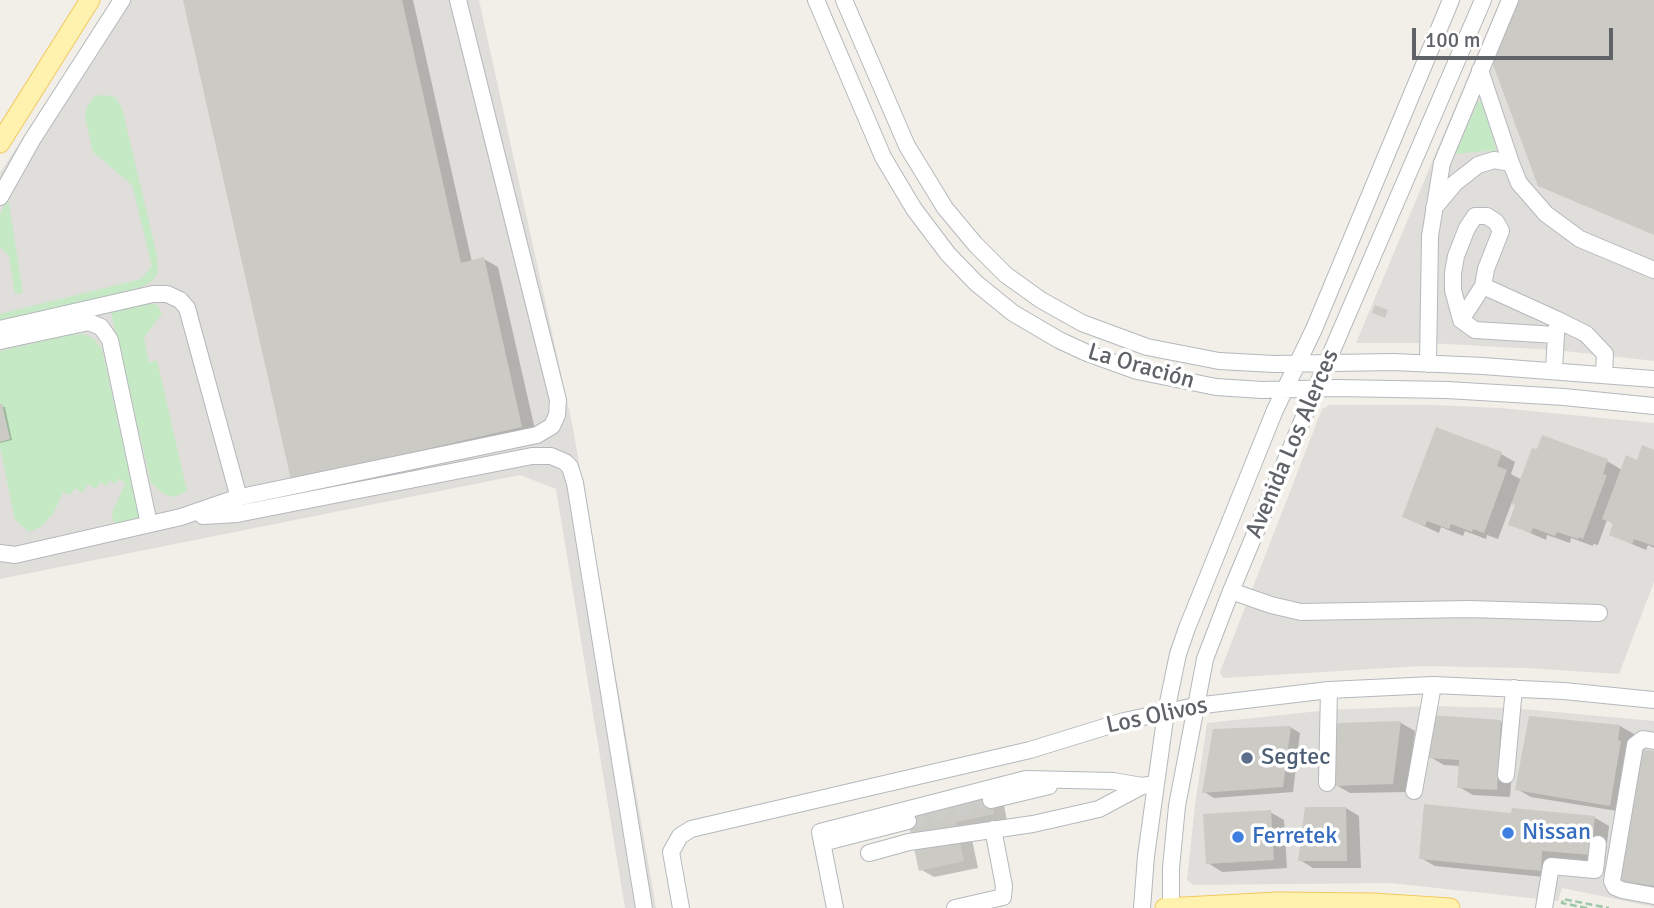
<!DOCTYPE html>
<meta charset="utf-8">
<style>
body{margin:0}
#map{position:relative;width:1654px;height:908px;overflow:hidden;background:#f1efe8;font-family:Signika,sans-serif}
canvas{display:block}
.scale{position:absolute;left:1412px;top:28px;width:201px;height:32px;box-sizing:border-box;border:4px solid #5f6368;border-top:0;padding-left:9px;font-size:21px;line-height:24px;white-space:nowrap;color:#5f6368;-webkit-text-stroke:5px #fff;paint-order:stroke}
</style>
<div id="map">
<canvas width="1654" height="908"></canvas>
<div class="scale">100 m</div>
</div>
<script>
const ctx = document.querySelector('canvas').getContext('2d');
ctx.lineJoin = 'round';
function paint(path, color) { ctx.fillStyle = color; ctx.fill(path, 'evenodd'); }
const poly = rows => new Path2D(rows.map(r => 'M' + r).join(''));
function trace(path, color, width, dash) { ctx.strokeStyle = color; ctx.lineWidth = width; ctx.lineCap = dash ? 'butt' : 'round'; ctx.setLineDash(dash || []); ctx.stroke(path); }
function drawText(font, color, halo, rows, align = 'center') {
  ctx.font = font + ' Signika,sans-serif'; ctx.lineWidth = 7; ctx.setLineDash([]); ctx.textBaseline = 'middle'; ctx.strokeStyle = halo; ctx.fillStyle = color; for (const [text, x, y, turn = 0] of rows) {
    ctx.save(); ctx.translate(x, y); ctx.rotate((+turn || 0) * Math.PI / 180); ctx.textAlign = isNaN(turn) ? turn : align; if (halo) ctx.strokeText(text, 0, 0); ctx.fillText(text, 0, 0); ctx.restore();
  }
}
const industrial = poly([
 [112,0,479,0,573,428,656,908,625,908,556,489,520,475,0,579,0,173],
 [1500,0,1654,0,1654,361,1555,350,1429,343,1356,343],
 [1330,405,1431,405,1500,408,1654,423,1654,582,1619,674,1526,668,1422,666,1223,678,1220,672,1322,409],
 [1430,706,1512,708,1654,721,1654,907,1562,888,1558,901,1390,883,1193,885,1187,880,1195,805,1207,723,1328,710]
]);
const green = poly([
 [104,95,115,97,122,108,157,255,158,273,152,281,140,288,0,321,0,314,141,279,152,266,132,185,93,152,85,117,87,107,94,96],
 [1481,101,1497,152,1485,151,1455,154,1478,102],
 [8,198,23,293,15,294,9,256,0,247,0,214],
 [144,301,157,305,162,314,144,337,149,363,157,360,187,491,175,497,164,494,151,483,110,308],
 [84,334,94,339,102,349,140,521,120,525,113,521,112,513,125,484,119,478,115,484,110,480,107,486,100,482,96,489,88,484,82,493,75,488,70,495,63,492,54,512,41,527,29,532,15,520,0,447,0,351,69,335]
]);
const shadow = poly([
 [185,0,413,0,472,262,484,259,498,267,536,434,307,487],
 [0,406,5,407,12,440,0,443],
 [1543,437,1607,461,1622,470,1654,452,1654,548,1648,545,1646,550,1611,535,1615,525,1607,520,1598,545,1593,544,1593,546,1571,538,1570,543,1547,535,1546,540,1510,524,1517,506,1512,502,1498,539,1487,535,1486,539,1465,531,1463,536,1441,527,1439,533,1404,517,1501,454,1515,462,1511,474,1522,480],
 [1501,722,1515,730,1510,797,1473,795,1459,787,1460,766,1444,765,1430,757],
 [1401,723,1415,731,1407,792,1350,793,1336,785,1339,724],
 [1620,726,1634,734,1623,812,1531,797,1517,789],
 [1290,727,1300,733,1293,792,1214,798,1204,792],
 [1654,753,1654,889,1630,885,1619,879],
 [1002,795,1007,821,970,830,978,868,934,877,920,869,906,804],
 [1346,808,1359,816,1361,868,1313,868,1300,860],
 [1270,812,1284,820,1287,868,1222,872,1208,863],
 [1595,818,1609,826,1605,862,1556,858,1554,878,1435,866,1421,858]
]);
const building = poly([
 [183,0,402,0,461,263,484,257,522,427,291,480],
 [1516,0,1654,0,1654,235,1538,186,1491,59],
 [1375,305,1388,310,1385,318,1372,313],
 [0,404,2,404,10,439,0,442],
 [1436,427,1502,452,1497,466,1507,470,1484,533,1473,529,1472,532,1451,524,1449,529,1427,521,1425,526,1402,517],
 [1542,435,1608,459,1603,474,1607,475,1583,539,1579,537,1578,539,1557,532,1555,536,1533,528,1531,533,1508,525,1515,505,1511,504,1532,448,1537,449],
 [1642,445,1654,450,1654,546,1634,539,1632,544,1609,535,1613,523,1602,519,1626,455,1637,460],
 [1431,715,1501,720,1497,790,1457,788,1459,760,1428,758],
 [1529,716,1620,725,1618,740,1621,741,1610,806,1515,790],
 [1401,721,1393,784,1334,786,1337,723],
 [1291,726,1283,787,1202,793,1213,729],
 [1642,749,1654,751,1654,886,1617,880],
 [988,785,994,814,956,822,964,861,919,871,904,803],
 [1424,804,1511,813,1512,808,1595,816,1591,855,1542,851,1541,871,1419,859],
 [1305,807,1346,807,1347,861,1298,861],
 [1271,810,1274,860,1206,864,1203,814]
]);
const minorTunnel = poly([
 [908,821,991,800]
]);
const path = poly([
 [1587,908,1562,903,1563,899,1609,908]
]);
const minor = poly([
 [816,0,883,157,914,209,948,254,976,283,1013,313,1059,340,1087,353,1137,371,1216,387,1262,390,1337,388,1447,390,1564,397,1654,406],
 [844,0,907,146,945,208,975,244,1006,275,1041,300,1082,323,1147,347,1219,361,1274,364,1393,362,1483,366,1654,379],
 [1480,70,1511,163],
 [0,197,32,140,122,0],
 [1434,208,1455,183,1478,165,1494,160,1511,163,1519,183,1546,214,1580,239,1654,270],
 [1461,320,1483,286],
 [1558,320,1556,335,1475,330,1461,320,1453,290,1453,273,1456,256,1467,228,1475,216,1487,216,1496,222,1501,231,1486,269,1483,286,1558,320,1586,334,1605,354,1604,374],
 [0,329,153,294,167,294,180,300,187,308,239,498],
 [0,341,89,322,101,327,110,340,149,524],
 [1428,364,1430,236,1442,163,1510,0],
 [1554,370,1556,335],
 [203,516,237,514,532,456,551,456,565,462,570,467,575,483,644,908],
 [0,553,15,555,181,517,236,498,537,435,552,426,557,415,558,400,458,0],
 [1231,591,1271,605,1301,612,1469,609,1599,613],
 [1654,741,1643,739,1635,745,1612,881,1615,887,1622,890,1654,896],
 [1506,775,1514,688],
 [1327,783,1329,690],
 [1414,791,1433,685],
 [991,800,1049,786],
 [822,843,908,821],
 [869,853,909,842,1033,824,1099,809,1142,786],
 [1171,907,1171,868,1177,806,1205,659,1231,591,1316,388,1483,0],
 [681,908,671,852,680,836,691,829,1030,750,1124,721,1195,706,1329,690,1433,685,1564,691,1654,700],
 [835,908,820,832,1026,779,1113,781,1142,786,1155,784],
 [955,908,1003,897,1004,886,993,829],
 [1142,908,1146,856,1166,712,1178,654,1187,628,1275,410,1314,329,1451,0],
 [1544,908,1551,866,1595,870,1598,844]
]);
const major = poly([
 [0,143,90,0],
 [1165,908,1277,902,1373,903,1450,908]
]);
const markers = [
 [1247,758,7,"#5c6f8a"],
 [1508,833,7,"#3f7fe0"],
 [1238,837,7,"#3f7fe0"]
];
const streetNames = [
 ["La Oración",1141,367,16],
 ["Avenida Los Alerces",1293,444,-67],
 ["Los Olivos",1157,716,-12]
];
const serviceNames = [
 ["Segtec",1261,758]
];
const shopNames = [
 ["Nissan",1522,833],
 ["Ferretek",1252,837]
];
paint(industrial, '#e0deda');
paint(green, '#c5e8c5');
paint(shadow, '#0003');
paint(building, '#cccac5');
trace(minorTunnel, '#ccccc8', 16, [16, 8]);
trace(minor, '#b5b8bc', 18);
trace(major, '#f2c960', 21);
trace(path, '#9cc7a9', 2.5, [7, 3.5]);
trace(minor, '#fff', 16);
trace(major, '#fff2af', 19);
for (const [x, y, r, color] of markers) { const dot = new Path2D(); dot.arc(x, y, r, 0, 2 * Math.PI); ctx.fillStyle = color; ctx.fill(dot); trace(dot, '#fff', 2.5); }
drawText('24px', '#5f6368', '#fff', streetNames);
drawText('24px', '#4e5e75', '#fff', serviceNames, 'left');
drawText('24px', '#366cbe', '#fff', shopNames, 'left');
</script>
